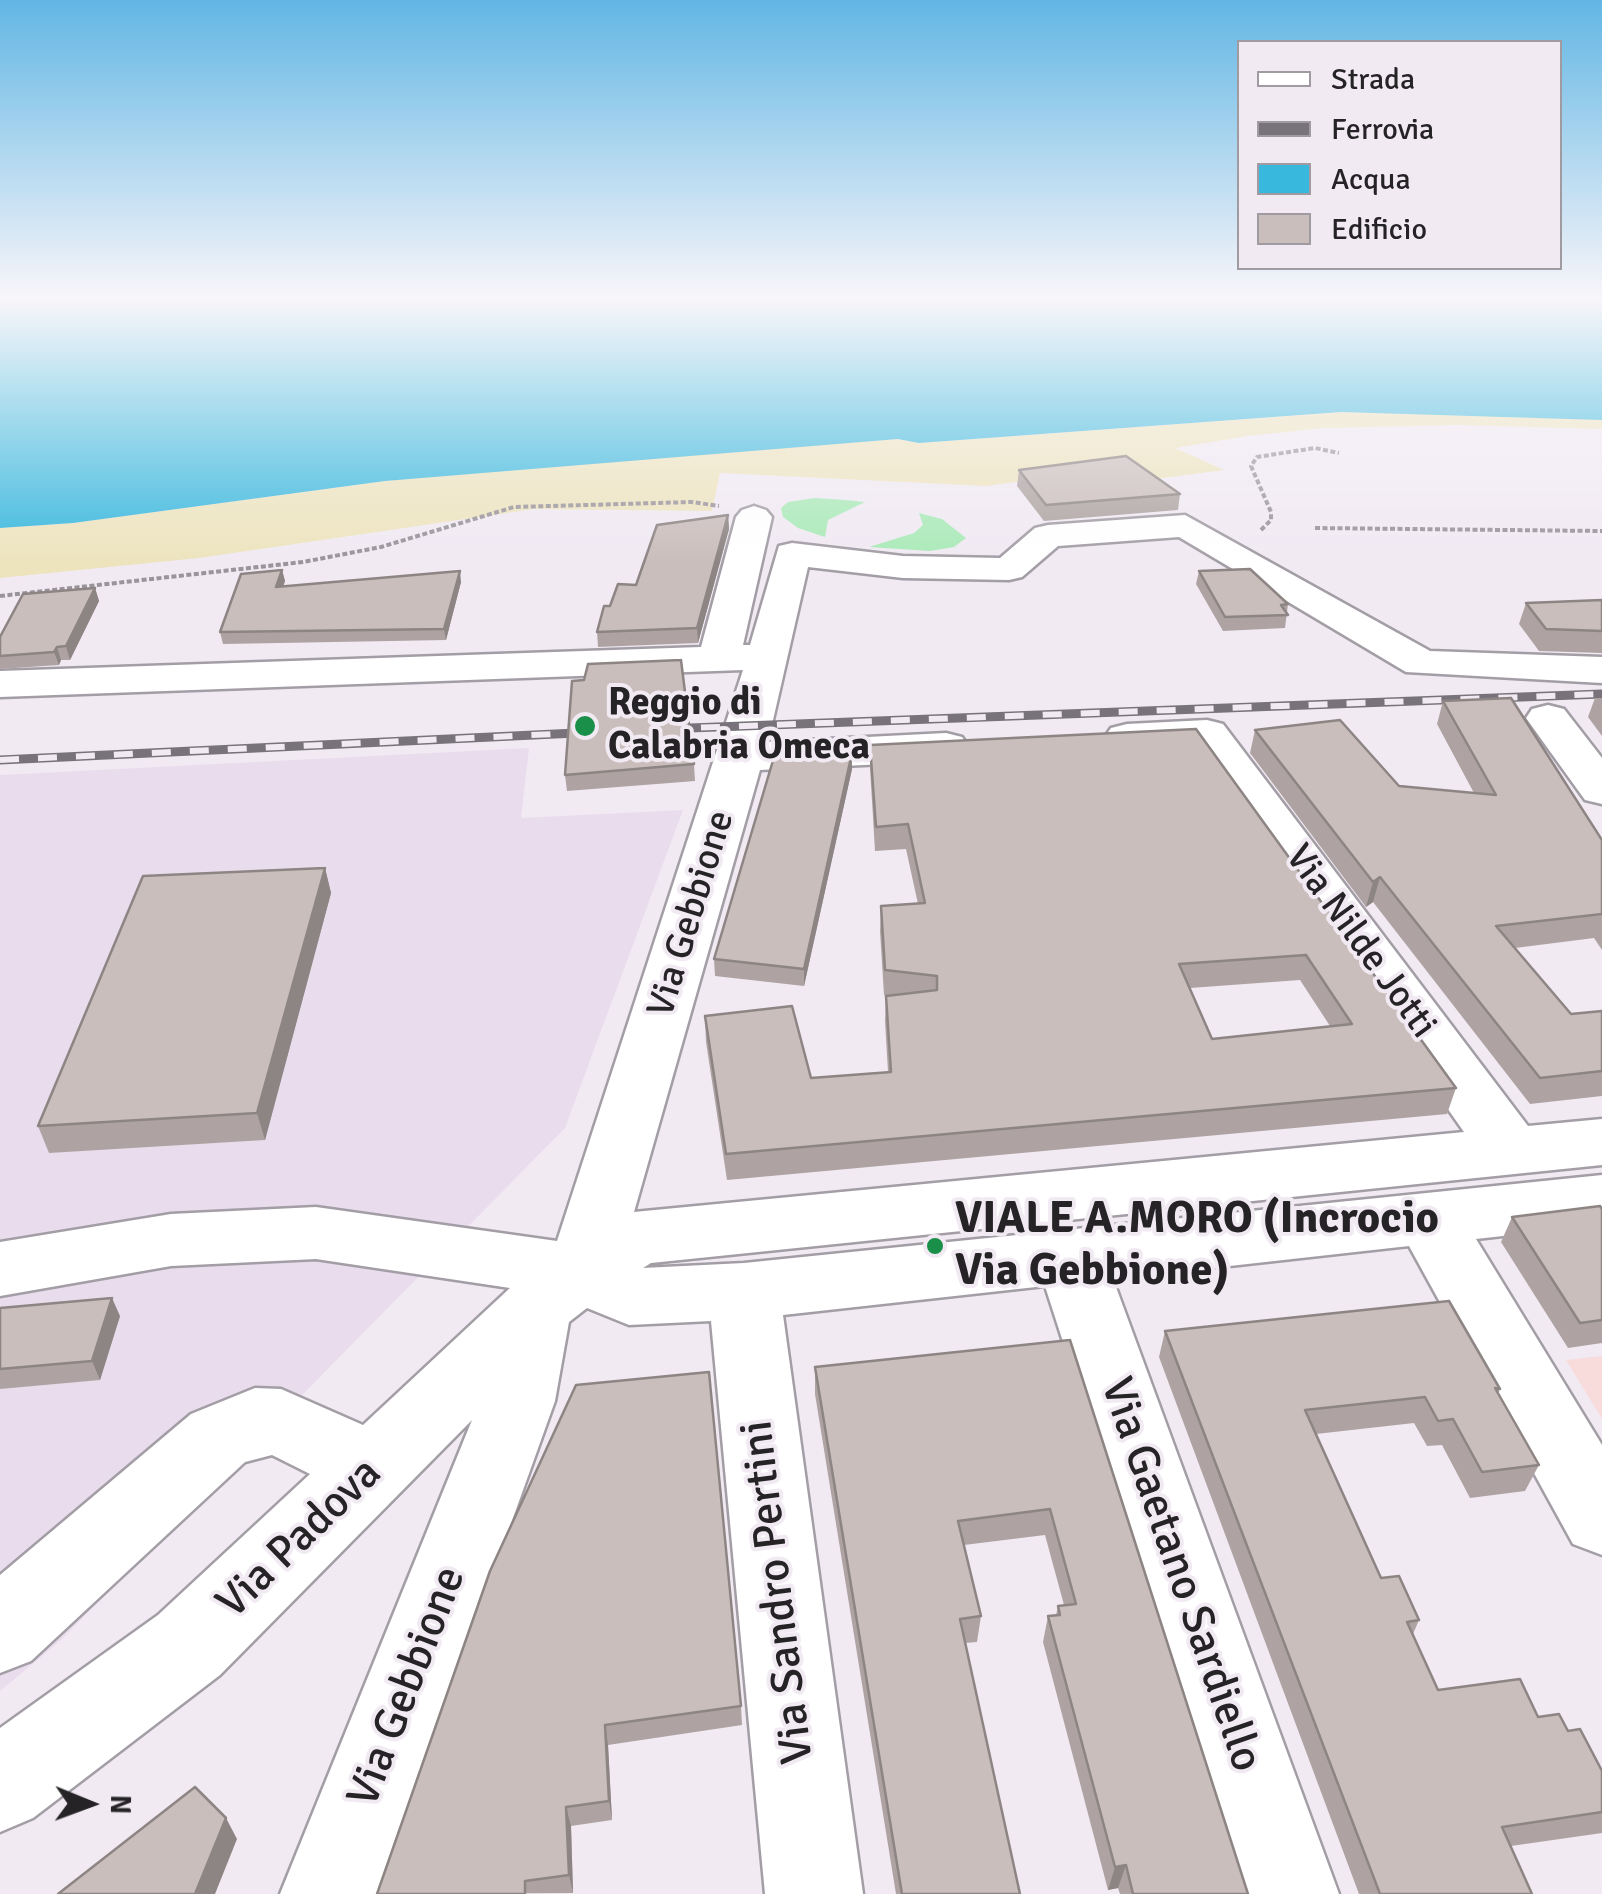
<!DOCTYPE html>
<style>
body{margin:0}
#map{position:relative;width:1602px;height:1894px;overflow:hidden;background:#f1eaf3;font-family:Signika,sans-serif}
canvas{display:block}
.legend{position:absolute;left:1237px;top:40px;width:325px;height:230px;box-sizing:border-box;background:#f1eaf3;border:2px solid #a09aa1;margin:0;padding:12px 18px;list-style:none;font-size:30px;color:#262327}
.legend li{display:flex;align-items:center;gap:20px;height:50px}
.legend b{width:50px;border:2px solid #a09aa1}
.north{position:absolute;left:40px;top:1754px;width:100px;height:100px;-webkit-text-stroke:8px #f1eaf3;paint-order:stroke;rotate:91deg;font-size:28px;font-weight:700;line-height:40px;text-align:center;color:#262327}
.north::after{content:'';display:block;margin:auto;width:35px;height:45px;background:#262327;clip-path:polygon(50% 0,100% 100%,50% 72%,0 100%)}
</style>
<div id="map">
<canvas width="1602" height="1894"></canvas>
<ul class="legend">
<li><b style="height:12px;background:#fff"></b>Strada</li>
<li><b style="height:12px;background:#78737a"></b>Ferrovia</li>
<li><b style="height:28px;background:#39b8dd"></b>Acqua</li>
<li><b style="height:28px;background:#cabebc"></b>Edificio</li>
</ul>
<div class="north">N</div>
</div>
<script>
const ctx = document.querySelector('canvas').getContext('2d');
ctx.lineJoin = 'round';
function paint(path, color) { ctx.fillStyle = color; ctx.fill(path, 'evenodd'); }
const poly = rows => new Path2D(rows.map(r => 'M' + r).join(''));
function trace(path, color, width, dash) { ctx.strokeStyle = color; ctx.lineWidth = width; ctx.lineCap = dash ? 'butt' : 'round'; ctx.setLineDash(dash || []); ctx.stroke(path); }
function drawText(font, color, halo, rows, align = 'center') {
  ctx.font = font + ' Signika,sans-serif'; ctx.lineWidth = 8; ctx.setLineDash([]); ctx.textBaseline = 'middle'; ctx.strokeStyle = halo; ctx.fillStyle = color; for (const [text, x, y, turn = 0] of rows) {
    ctx.save(); ctx.translate(x, y); ctx.rotate((+turn || 0) * Math.PI / 180); ctx.textAlign = isNaN(turn) ? turn : align; if (halo) ctx.strokeText(text, 0, 0); ctx.fillText(text, 0, 0); ctx.restore();
  }
}
const built = poly([
 [529,748,521,818,683,810,565,1128,60,1641,0,1691,0,775]
]);
const education = poly([
 [1602,1356,1602,1419,1566,1360]
]);
const green = poly([
 [815,498,845,500,865,502,828,520,825,537,798,528,783,517,781,508,788,502],
 [919,513,942,519,966,538,954,547,930,551,869,547,914,533,923,525]
]);
const sand = poly([
 [1341,412,1563,415,1602,420,1602,429,1458,425,1324,428,1248,436,1175,448,1224,470,1141,481,1118,468,986,486,720,473,712,511,534,509,199,558,0,578,0,528,73,523,385,481,583,462,898,439,919,443]
]);
const water = poly([
 [0,297,1602,297,1602,420,1341,412,919,443,898,439,385,481,73,523,0,528]
]);
const path = poly([
 [1315,528,1602,531],
 [1261,530,1271,520,1271,512,1251,466,1257,457,1315,448,1339,453],
 [0,596,303,562,381,547,514,507,692,502,719,506]
]);
const minor = poly([
 [754,506,766,510,772,517,743,645,750,645,779,546,792,543,903,556,1000,558,1035,528,1048,525,1185,515,1430,651,1602,657,1602,683,1406,672,1179,537,1058,546,1022,577,1009,580,903,578,808,567,768,742,946,733,962,737,969,747,962,757,946,761,760,770,634,1212,1464,1132,1194,748,1127,752,1111,748,1104,738,1111,728,1127,724,1207,720,1223,724,1528,1126,1602,1119,1602,1165,651,1263,643,1268,744,1263,1602,1175,1602,1225,1476,1239,1602,1445,1602,1555,1573,1544,1409,1246,1113,1279,1339,1894,1241,1894,1045,1286,783,1315,863,1894,765,1894,711,1321,629,1325,587,1308,569,1322,555,1401,378,1894,280,1894,472,1420,220,1675,33,1818,0,1832,0,1728,158,1615,310,1474,272,1455,245,1462,31,1661,0,1673,0,1575,191,1414,255,1388,281,1389,363,1425,510,1288,316,1259,171,1266,0,1296,0,1242,171,1214,316,1207,557,1241,743,670,0,697,0,671,701,647,736,517,742,510,754,506],
 [1548,705,1564,709,1602,758,1602,804,1585,800,1526,718,1532,709,1548,705]
]);
const rail = poly([
 [663,729,1602,694],
 [0,760,598,732]
]);
const wall = poly([
 [1019,470,1180,494,1178,510,1044,521,1017,486],
 [728,515,729,529,698,643,598,647,597,632,610,606,636,585],
 [282,570,285,581,283,587,461,582,446,640,223,644,220,632],
 [1199,571,1288,604,1285,628,1223,631,1196,584],
 [95,588,99,601,70,660,61,660,59,665,0,669,0,637],
 [1602,600,1602,653,1539,651,1519,624,1526,603],
 [1595,698,1602,698,1602,736,1588,717],
 [1443,701,1602,840,1602,950,1594,938,1515,948,1571,1014,1602,1011,1602,1096,1530,1104,1373,902,1366,907,1250,753,1255,730,1399,786,1474,793,1437,724],
 [1196,729,1456,1088,1447,1114,727,1180,706,1042,705,1016,811,1078,888,1072,885,1021,886,996,888,996,884,995,880,931,881,906,918,904,906,849,875,851,870,768,870,745],
 [1300,980,1330,1026,1212,1039,1190,988],
 [852,753,852,769,804,986,715,976,714,959],
 [694,764,695,781,567,791,565,775],
 [325,868,331,893,265,1140,49,1153,38,1126],
 [1602,1209,1602,1343,1568,1348,1501,1242,1512,1217],
 [0,1308,120,1316,100,1380,0,1389],
 [1165,1331,1500,1389,1498,1394,1539,1465,1525,1491,1470,1498,1442,1445,1427,1446,1414,1423,1316,1434,1381,1578,1419,1620,1413,1634,1438,1690,1538,1717,1568,1731,1602,1771,1602,1833,1511,1846,1532,1894,1359,1894,1159,1357],
 [1070,1340,1248,1894,1120,1894,1118,1888,1108,1890,1043,1642,1048,1616,1056,1615,1058,1606,1064,1605,1045,1535,964,1545,981,1616,977,1642,965,1643,1020,1894,896,1894,815,1394,815,1367],
 [490,1571,741,1706,742,1725,608,1745,612,1820,571,1826,573,1893,377,1894]
]);
const shadedWall = poly([
 [728,515,729,529,698,643,697,628],
 [282,570,285,581,279,598,276,587],
 [460,571,461,582,446,640,444,629],
 [95,588,99,601,70,660,66,646],
 [57,647,61,660,59,665,54,652],
 [852,753,852,769,804,986,804,969],
 [325,868,331,893,265,1140,257,1113],
 [1380,877,1373,902,1366,907,1373,882],
 [112,1298,120,1316,100,1380,92,1361],
 [605,1725,608,1745,612,1820,609,1801],
 [566,1807,571,1826,573,1893,569,1875],
 [226,1818,237,1839,215,1894,195,1894],
 [1126,1865,1118,1888,1108,1890,1115,1867]
]);
const building = poly([
 [1126,456,1180,494,1046,505,1019,470,1126,456],
 [728,515,697,628,597,632,604,606,610,606,618,584,636,585,657,525,728,515],
 [1250,569,1288,604,1281,605,1288,615,1225,617,1199,571,1250,569],
 [282,570,276,587,460,571,444,629,220,632,241,574,282,570],
 [95,588,66,646,57,647,54,652,0,656,0,637,23,594,95,588],
 [1602,600,1602,631,1546,629,1526,603,1602,600],
 [681,660,694,764,565,775,572,681,584,680,588,664,681,660],
 [1511,698,1602,840,1602,914,1496,926,1571,1014,1602,1011,1602,1071,1540,1078,1380,877,1373,882,1255,730,1340,720,1399,786,1496,795,1443,701,1511,698],
 [1196,729,1456,1088,726,1154,705,1016,792,1006,811,1078,891,1072,886,996,937,990,937,976,885,970,881,906,925,903,908,824,876,827,870,745,1196,729],
 [1306,955,1352,1024,1212,1039,1179,964,1306,955],
 [852,753,804,969,714,959,774,757,852,753],
 [325,868,257,1113,38,1126,143,876,325,868],
 [1600,1206,1602,1209,1602,1320,1580,1323,1512,1217,1600,1206],
 [112,1298,92,1361,0,1369,0,1308,112,1298],
 [1449,1301,1500,1389,1495,1388,1539,1465,1482,1472,1453,1419,1438,1421,1425,1397,1305,1410,1381,1578,1399,1576,1419,1620,1407,1622,1438,1690,1520,1679,1538,1717,1559,1714,1568,1731,1580,1729,1602,1771,1602,1812,1502,1827,1532,1894,1380,1894,1165,1331,1449,1301],
 [1070,1340,1248,1894,1133,1894,1126,1865,1115,1867,1048,1616,1060,1615,1058,1606,1076,1604,1050,1509,958,1521,981,1616,960,1619,1020,1894,902,1894,815,1367,1070,1340],
 [709,1372,741,1706,605,1725,609,1801,566,1807,569,1875,525,1881,525,1894,377,1894,490,1571,576,1385,709,1372],
 [195,1787,226,1818,195,1894,58,1894,195,1787]
]);
const markers = [
 [585,726,12,"#1a8f49"],
 [935,1246,10,"#1a8f49"]
];
const poiNames = [
 ["Reggio di",608,704],
 ["Calabria Omeca",608,748]
];
const streetNames = [
 ["Via Gebbione",692,914,-73],
 ["Via Nilde Jotti",1360,942,54]
];
const nearPoinames = [
 ["VIALE A.MORO (Incrocio",955,1220],
 ["Via Gebbione)",955,1272]
];
const nearStreetnames = [
 ["Via Padova",300,1539,-44],
 ["Via Gaetano Sardiello",1180,1575,71],
 ["Via Sandro Pertini",779,1592,-97],
 ["Via Gebbione",408,1687,-69]
];
paint(built, '#e9dded');
paint(education, '#f7dcdb');
paint(green, '#aaeab8');
paint(sand, '#ede4be');
paint(water, '#39b8dd');
trace(minor, '#a39da5', 5);
trace(path, '#99939a', 4, [5, 2.5]);
paint(minor, '#fff');
trace(rail, '#78737a', 9);
trace(rail, '#f1eaf3', 6, [19]);
paint(wall, '#aea3a2');
paint(shadedWall, '#8d8584');
paint(building, '#cabebc');
trace(building, '#8d8584', 2.5);
const sky = ctx.createLinearGradient(0, 0, 0, 563);
sky.addColorStop(0, '#62b6e4');
sky.addColorStop(0.53, '#f9f6fa');
sky.addColorStop(1, '#f9f6fa00');
ctx.fillStyle = sky;
ctx.fillRect(0, 0, 1602, 563);
for (const [x, y, r, color] of markers) { const dot = new Path2D(); dot.arc(x, y, r, 0, 2 * Math.PI); ctx.fillStyle = color; ctx.fill(dot); trace(dot, '#f1eaf3', 4); }
drawText('bold 38px', '#262327', '#f1eaf3', poiNames, 'left');
drawText('38px', '#262327', '#f1eaf3', streetNames);
drawText('bold 45px', '#262327', '#f1eaf3', nearPoinames, 'left');
drawText('45px', '#262327', '#f1eaf3', nearStreetnames);
</script>
